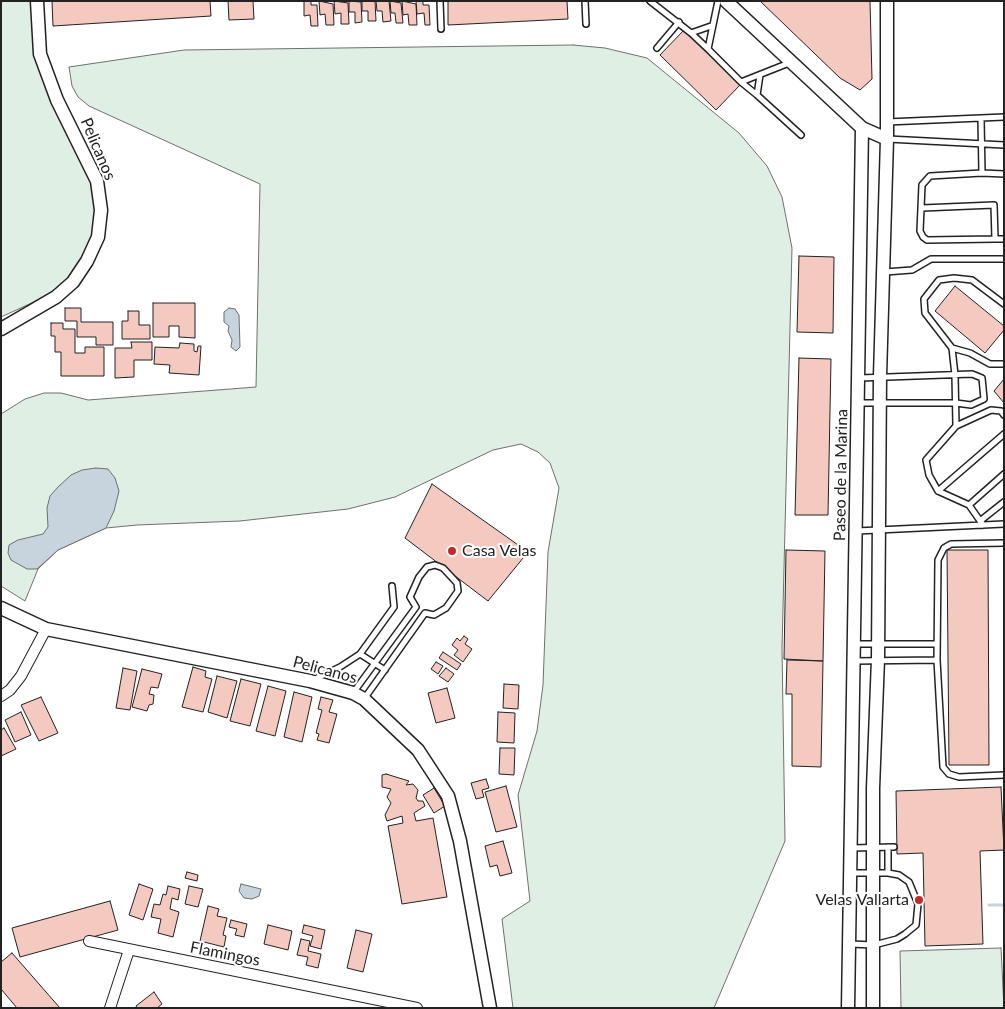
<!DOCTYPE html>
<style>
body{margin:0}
#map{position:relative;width:1005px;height:1009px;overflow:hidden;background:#fff;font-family:Lato,sans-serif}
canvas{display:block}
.frame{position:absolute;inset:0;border:2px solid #222;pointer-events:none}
</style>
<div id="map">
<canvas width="1005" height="1009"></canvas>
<div class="frame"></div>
</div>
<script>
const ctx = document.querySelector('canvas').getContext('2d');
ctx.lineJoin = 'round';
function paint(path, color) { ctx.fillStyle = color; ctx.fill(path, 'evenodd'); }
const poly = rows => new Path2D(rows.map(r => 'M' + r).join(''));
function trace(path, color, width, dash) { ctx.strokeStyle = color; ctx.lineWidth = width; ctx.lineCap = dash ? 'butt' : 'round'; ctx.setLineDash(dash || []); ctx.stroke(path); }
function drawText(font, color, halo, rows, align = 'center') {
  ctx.font = font + ' Lato,sans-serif'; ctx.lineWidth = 4; ctx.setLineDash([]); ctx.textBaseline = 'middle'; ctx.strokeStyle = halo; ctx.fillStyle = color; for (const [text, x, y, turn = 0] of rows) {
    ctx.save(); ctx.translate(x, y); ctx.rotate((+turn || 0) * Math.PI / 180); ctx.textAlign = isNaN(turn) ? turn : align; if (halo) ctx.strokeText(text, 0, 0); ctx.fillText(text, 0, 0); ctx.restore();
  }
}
const green = poly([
 [1,1,31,1,41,64,91,174,96,212,90,250,74,278,47,296,1,317,1,1],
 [573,45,605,48,647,58,739,133,767,166,782,197,792,248,782,648,785,841,714,1008,513,1008,502,919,530,901,518,795,537,731,543,685,548,552,559,488,550,463,538,452,521,444,493,450,395,497,348,509,240,521,137,525,106,528,58,550,38,569,25,601,1,586,1,414,25,399,44,393,61,393,88,400,256,387,260,184,89,106,78,97,72,86,69,67,184,50,573,45],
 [1001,948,1004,1008,901,1008,900,951,1001,948]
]);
const water = poly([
 [229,308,235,309,239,315,240,347,236,351,231,347,232,340,228,331,229,326,224,322,224,312,229,308],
 [96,468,108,469,115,478,119,491,114,511,106,528,58,550,37,569,27,569,11,560,8,553,9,545,18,540,43,534,48,527,47,508,50,496,58,487,71,475,82,470,96,468],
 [241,884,261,889,259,896,252,899,244,898,239,891,241,884]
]);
const stream = poly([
 [989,905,1004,905]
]);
const building = poly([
 [52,1,210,1,211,16,53,26,52,1],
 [228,1,253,1,254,19,229,20,228,1],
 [304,1,311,1,311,5,317,5,318,26,311,26,310,15,304,16,304,1],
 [319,1,333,4,334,25,326,25,325,14,320,15,319,1],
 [334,1,348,3,349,24,341,24,341,13,335,14,334,1],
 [349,1,361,2,362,22,355,23,355,12,349,12,349,1],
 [362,1,375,1,376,21,368,21,368,11,362,11,362,1],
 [376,1,389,1,391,21,383,22,382,11,377,11,376,1],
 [390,1,401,3,403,23,396,23,395,13,391,13,390,1],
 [402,1,416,4,417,25,409,25,408,14,403,15,402,1],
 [416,1,423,1,423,5,429,5,430,25,425,25,424,13,417,14,416,1],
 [448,1,567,1,568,19,448,25,448,1],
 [760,1,870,1,872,79,860,90,840,78,760,1],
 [684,30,740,85,716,110,660,55,684,30],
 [799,256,834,257,833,333,797,332,799,256],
 [955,286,1004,326,1004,330,985,353,935,311,955,286],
 [153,303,195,303,195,338,179,337,179,326,169,326,169,337,153,337,153,303],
 [65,308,81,308,81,322,113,322,113,345,96,345,96,337,77,337,77,321,65,321,65,308],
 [128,311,139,311,139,325,150,325,150,339,122,339,122,321,128,321,128,311],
 [51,323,63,323,63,329,75,329,75,353,85,353,85,347,104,347,104,376,61,376,61,352,55,352,55,336,51,336,51,323],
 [131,342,152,342,152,360,134,360,134,377,115,378,115,348,132,348,131,342],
 [180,343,194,344,194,351,197,352,198,346,201,346,199,375,169,373,170,365,154,364,155,347,179,348,180,343],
 [799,358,831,359,828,515,795,515,799,358],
 [1004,379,1004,403,994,391,1004,379],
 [432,484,528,552,488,601,405,538,432,484],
 [786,550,825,551,823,661,784,659,786,550],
 [947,550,988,550,989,765,949,765,947,550],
 [464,636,468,639,465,644,472,649,463,662,454,655,458,650,452,645,457,638,460,641,464,636],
 [443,652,461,664,457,670,439,658,443,652],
 [787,660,823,661,821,767,792,766,792,694,786,694,787,660],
 [436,662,443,666,438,674,431,669,436,662],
 [193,667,206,671,205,677,212,679,203,712,182,707,193,667],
 [123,668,137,671,130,710,116,708,123,668],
 [446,668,454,674,448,682,439,676,446,668],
 [142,669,162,674,158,688,151,687,149,694,154,695,153,704,149,705,147,711,132,707,142,669],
 [217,676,237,681,227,718,208,712,217,676],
 [241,679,261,684,250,726,230,721,241,679],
 [504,684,519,685,518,709,503,708,504,684],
 [268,686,286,691,275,736,256,731,268,686],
 [447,688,455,718,436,723,428,693,447,688],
 [294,692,312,697,302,742,284,737,294,692],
 [41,697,58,733,39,741,21,705,41,697],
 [321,697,333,700,329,712,337,714,329,743,317,740,319,734,316,733,322,710,318,709,321,697],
 [21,712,31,735,15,742,5,720,21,712],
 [498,712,515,713,514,743,497,742,498,712],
 [4,728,16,749,1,756,1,730,4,728],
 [500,748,515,748,514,775,499,774,500,748],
 [386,774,409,781,406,785,413,784,418,790,416,798,418,801,423,801,425,806,414,813,416,821,433,818,447,897,402,904,388,826,403,823,402,816,387,821,385,815,391,803,387,797,391,789,382,787,382,775,386,774],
 [486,779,489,788,482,790,484,797,476,799,471,783,486,779],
 [506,786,517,827,496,832,485,792,506,786],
 [1001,787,1004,850,980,851,983,944,925,946,923,853,897,854,896,791,1001,787],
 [434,788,445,806,434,813,423,795,434,788],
 [503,841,512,873,500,876,497,865,490,867,485,846,503,841],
 [187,872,198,875,197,881,185,878,187,872],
 [139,884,153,889,143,920,129,915,139,884],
 [168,886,180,889,178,900,172,898,170,909,179,912,173,937,158,933,161,919,151,917,154,904,160,905,163,894,166,895,168,886],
 [189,886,203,889,198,907,185,904,189,886],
 [110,901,118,930,20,957,12,928,110,901],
 [208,906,219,909,217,916,227,918,223,935,226,936,224,947,200,941,208,906],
 [231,920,247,924,244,937,235,935,237,929,229,927,231,920],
 [268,925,292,931,288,950,264,944,268,925],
 [304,925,325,930,321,949,310,946,313,936,302,933,304,925],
 [356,930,372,934,363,972,347,968,356,930],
 [301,939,310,941,308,951,321,954,318,968,306,965,308,957,297,955,301,939],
 [12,953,60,1008,17,1008,1,989,1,962,12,953],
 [154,992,162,1004,157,1008,137,1008,136,1006,154,992]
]);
const service = poly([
 [440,1,441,29],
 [585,1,586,24],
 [650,1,691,33,708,49],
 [718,1,708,49,741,82,789,63],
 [691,33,711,26],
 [657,48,679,22],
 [741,82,757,95,760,75],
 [757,95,801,135],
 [981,119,982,173],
 [887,122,1004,117],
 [888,139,1004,145],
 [922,208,994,205,995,239,927,240,923,237,920,231,922,185,930,176,982,173,1004,174],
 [995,239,1004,239],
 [885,272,912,270,931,259,1004,259],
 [952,348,970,353,990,364,1004,364],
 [859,403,956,403,971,405,984,399,982,378,972,374,860,378],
 [956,426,991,410,1001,411,1004,415],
 [938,491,1004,434],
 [969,505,1004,474],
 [980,521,1004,502],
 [983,525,969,505,938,491,929,475,926,460,956,426,955,375,952,348,925,313,924,299,939,280,954,278,972,280,1004,304],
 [857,531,1004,524],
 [1004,543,951,544,944,548,938,560,937,660,943,767,949,774,959,777,1004,775],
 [856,644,937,644],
 [360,654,385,670],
 [855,661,937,660],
 [313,680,340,667,360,654,394,607,392,586],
 [353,693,416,607,410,597,419,577,427,567,435,565,443,568,457,583,458,591,446,608,434,615,425,613,364,699],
 [852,848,894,847],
 [888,873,888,847],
 [850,944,874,945,897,939,905,934,916,925,918,904,909,882,899,875,888,873,851,873]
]);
const minor = poly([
 [1,696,10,690,21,676,46,629],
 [89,941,417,1008],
 [110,1008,129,950]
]);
const tertiary = poly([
 [726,1,862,128,848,1008],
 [862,128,887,139],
 [1,329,56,297,73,282,87,261,98,237,101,210,97,181,57,100,40,54,37,1],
 [1,608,46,629,310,681,353,693,364,699,418,750,448,796,460,841,490,1008],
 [873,1008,873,788,878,659,880,376,887,139,887,1]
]);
const markers = [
 [452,551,5,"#c62828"],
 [919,900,5,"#c62828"]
];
const streetNames = [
 ["Pelicanos",98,149,67],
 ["Paseo de la Marina",841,475,-89],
 ["Pelicanos",325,670,15],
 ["Flamingos",225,954,11]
];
const poiNames = [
 ["Casa Velas",462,551],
 ["Velas Vallarta",909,900,"right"]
];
paint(green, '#e0efe3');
trace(green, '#6f6f6f', 1);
paint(water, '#c7d3dd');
trace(water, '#6f6f6f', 1);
trace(stream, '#c7d3dd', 3);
paint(building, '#f3c9c0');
trace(building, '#222', 1);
trace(service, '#222', 8);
trace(minor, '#222', 12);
trace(tertiary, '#222', 15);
trace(service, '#fff', 5);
trace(minor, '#fff', 10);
trace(tertiary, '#fff', 12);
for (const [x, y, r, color] of markers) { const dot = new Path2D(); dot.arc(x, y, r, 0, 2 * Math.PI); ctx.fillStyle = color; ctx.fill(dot); trace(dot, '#fff', 2); }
drawText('16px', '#222', '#fff', streetNames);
drawText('16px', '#222', '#fff', poiNames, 'left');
</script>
